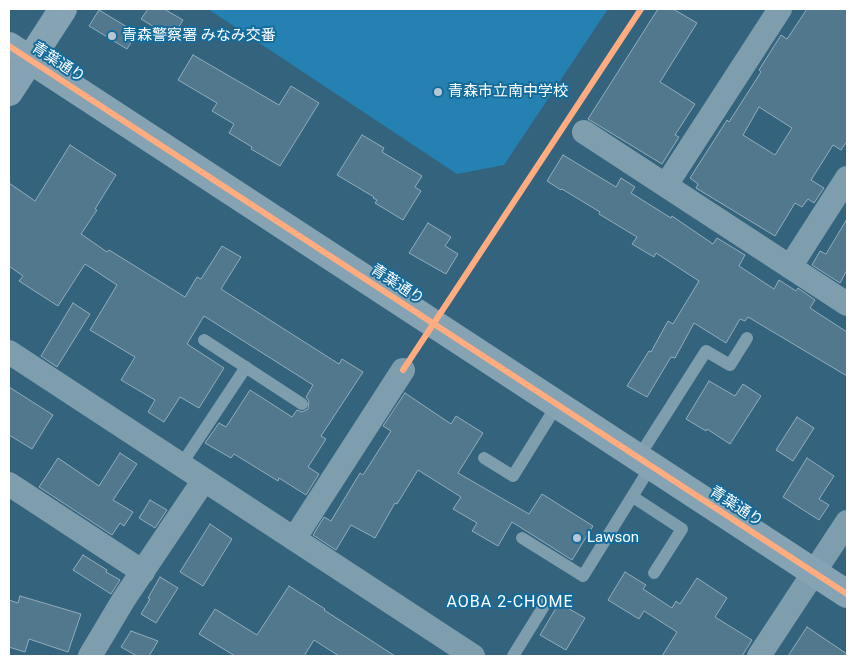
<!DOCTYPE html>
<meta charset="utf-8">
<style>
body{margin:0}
#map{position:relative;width:856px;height:665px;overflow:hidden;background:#33637d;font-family:Roboto,sans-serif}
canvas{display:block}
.frame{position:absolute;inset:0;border:10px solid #fff;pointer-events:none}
</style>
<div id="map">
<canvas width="856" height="665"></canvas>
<div class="frame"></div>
</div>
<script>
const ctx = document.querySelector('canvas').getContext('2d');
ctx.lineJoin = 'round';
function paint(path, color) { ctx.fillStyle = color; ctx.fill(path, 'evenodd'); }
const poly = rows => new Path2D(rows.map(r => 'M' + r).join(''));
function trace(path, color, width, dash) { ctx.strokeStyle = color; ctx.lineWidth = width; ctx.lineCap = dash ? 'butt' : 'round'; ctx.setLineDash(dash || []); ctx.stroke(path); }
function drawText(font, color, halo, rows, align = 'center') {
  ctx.font = font + ' Roboto,"Noto Sans JP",sans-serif'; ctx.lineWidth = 4; ctx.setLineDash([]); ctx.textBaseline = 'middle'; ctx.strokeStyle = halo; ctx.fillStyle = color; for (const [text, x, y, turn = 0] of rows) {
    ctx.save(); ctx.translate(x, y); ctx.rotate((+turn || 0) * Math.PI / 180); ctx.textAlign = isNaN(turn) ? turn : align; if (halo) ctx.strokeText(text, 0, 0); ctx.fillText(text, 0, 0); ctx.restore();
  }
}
const green = poly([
 [208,9,608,9,504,165,457,174]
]);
const building = poly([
 [148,9,164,9,183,20,172,38,141,19,148,9],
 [658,9,673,9,697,23,660,82,695,104,675,135,679,137,662,164,588,119,658,9],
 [807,9,847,9,847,141,841,150,833,145,811,180,824,188,814,203,808,199,802,207,795,203,775,236,696,188,698,184,690,178,727,120,729,122,761,72,759,70,781,35,787,39,807,9],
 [759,107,792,128,775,155,743,135,759,107],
 [99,10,137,33,127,49,89,26,99,10],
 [193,55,279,105,291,86,319,103,280,166,251,149,252,147,229,133,234,124,212,111,217,103,178,80,193,55],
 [362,135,384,148,382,152,422,176,415,187,421,191,403,220,375,203,377,200,373,198,374,197,337,175,362,135],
 [70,145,116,175,95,209,97,210,81,234,107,252,109,250,185,297,197,277,201,279,222,246,241,257,221,289,339,364,342,359,363,372,321,436,326,439,308,467,319,474,306,495,279,478,278,481,234,454,231,458,205,443,219,423,226,427,250,390,292,417,297,410,302,412,308,409,309,401,306,397,313,385,204,316,187,344,224,368,199,408,180,397,164,422,148,412,155,400,121,380,135,357,90,330,117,285,85,264,58,306,19,281,23,276,9,266,9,183,35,201,70,145],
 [563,155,616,187,621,178,635,187,631,193,671,218,672,216,713,244,717,238,745,255,739,266,774,289,779,280,796,291,798,288,815,300,810,308,847,332,847,376,748,317,745,321,740,319,726,343,694,323,675,358,671,357,647,397,627,386,649,351,651,352,668,321,673,324,699,281,656,253,654,257,632,244,637,237,599,214,600,212,562,189,561,190,547,181,563,155],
 [847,219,847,270,840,283,812,265,820,251,826,254,847,219],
 [428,223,451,237,445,246,458,254,446,274,409,253,428,223],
 [73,303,90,314,57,367,41,356,73,303],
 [709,381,735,396,743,384,761,396,730,444,707,429,706,431,686,419,709,381],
 [9,387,53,415,32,449,9,435,9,387],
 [405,393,451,424,456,416,483,433,458,473,529,514,542,494,593,526,572,560,512,522,498,546,472,531,477,523,453,509,461,497,418,470,397,504,395,503,375,538,351,525,336,550,313,535,324,517,331,521,360,473,363,475,391,431,383,426,405,393],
 [797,417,814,428,793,461,776,450,797,417],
 [120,453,137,464,113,500,133,512,124,526,120,523,112,535,39,487,58,458,99,486,120,453],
 [807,458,834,476,819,499,829,505,819,520,783,497,807,458],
 [150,500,167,510,155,528,139,518,150,500],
 [210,524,232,539,203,586,180,572,210,524],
 [83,555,107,570,106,572,120,580,111,594,73,570,83,555],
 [625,572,646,585,643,589,672,608,676,601,680,604,697,578,727,598,715,617,752,640,742,656,662,656,677,632,644,611,639,619,608,600,625,572],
 [160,577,178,588,156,623,141,614,150,599,148,598,160,577],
 [289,586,325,609,324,610,395,656,339,656,314,640,304,656,235,656,199,634,215,609,257,635,289,586],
 [20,596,81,614,68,652,29,639,25,652,9,647,9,600,18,603,20,596],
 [559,603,585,618,566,650,540,635,559,603],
 [807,627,847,654,847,656,788,656,807,627],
 [131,631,158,641,149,656,137,656,121,647,131,631]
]);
const lane = poly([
 [204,340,302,404],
 [484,458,513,476,557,405],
 [638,458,706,351,730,365,747,338],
 [181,465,246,367],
 [633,497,682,529,654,573],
 [522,538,583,576,651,466],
 [513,656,547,601]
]);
const street = poly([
 [584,132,847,304],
 [666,185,780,9],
 [790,267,847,178],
 [9,352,473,656],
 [9,484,143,572],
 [294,539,403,370],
 [90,656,124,599,204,480],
 [759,656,847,522]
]);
const secondary = poly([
 [9,46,847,594],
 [9,92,63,9]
]);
const cycleway = poly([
 [9,46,847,594],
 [403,370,641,9]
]);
const markers = [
 [112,36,5,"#b8c8d2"],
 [438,92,5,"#b8c8d2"],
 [577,538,5,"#b8c8d2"]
];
const poiNames = [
 ["青森警察署 みなみ交番",122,36],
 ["青森市立南中学校",448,92],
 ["Lawson",587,538]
];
const streetNames = [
 ["青葉通り",58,63,33],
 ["青葉通り",397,285,33],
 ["青葉通り",736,507,33]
];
const neighbourhoodNames = [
 ["AOBA 2-CHOME",510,603]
];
paint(green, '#2581b1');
paint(building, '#52788d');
trace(building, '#92adbc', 1);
trace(lane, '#7e9eae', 12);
trace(street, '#7e9eae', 24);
trace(secondary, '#85a3b3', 28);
trace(cycleway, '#ffac80', 6);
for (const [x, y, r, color] of markers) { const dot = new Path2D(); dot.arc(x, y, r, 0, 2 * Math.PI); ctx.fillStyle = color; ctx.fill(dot); trace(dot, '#146c9c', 2); }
drawText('15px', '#fff', '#146c9c', poiNames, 'left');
drawText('15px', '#fff', '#146c9c', streetNames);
ctx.letterSpacing = '1px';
drawText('16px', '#fff', '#146c9c', neighbourhoodNames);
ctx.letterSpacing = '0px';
</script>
